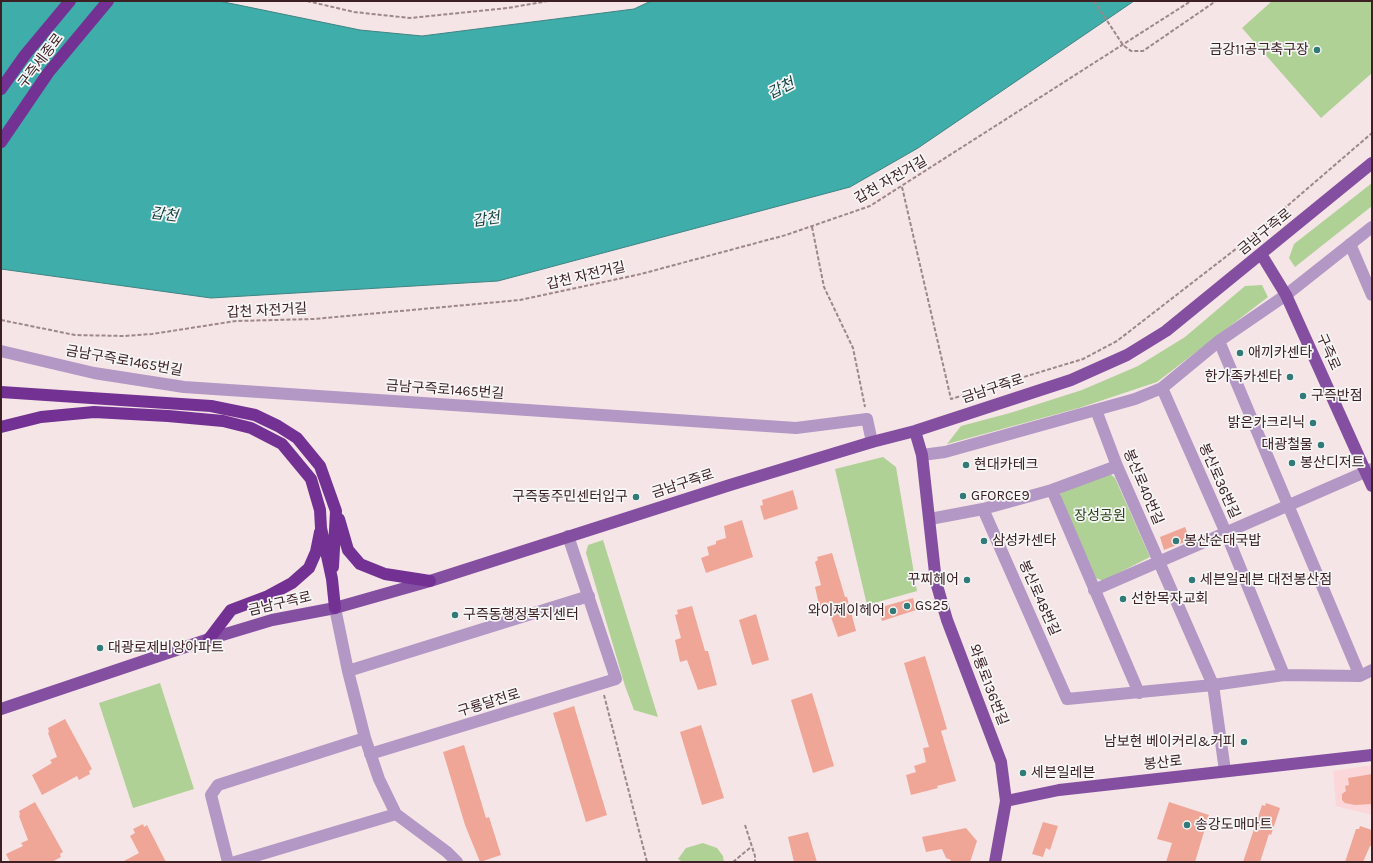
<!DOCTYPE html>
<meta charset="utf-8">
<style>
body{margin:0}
#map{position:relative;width:1373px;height:863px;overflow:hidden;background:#f5e5e6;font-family:Karla,sans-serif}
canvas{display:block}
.frame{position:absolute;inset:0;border:2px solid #3d2024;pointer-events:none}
</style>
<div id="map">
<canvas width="1373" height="863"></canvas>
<div class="frame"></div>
</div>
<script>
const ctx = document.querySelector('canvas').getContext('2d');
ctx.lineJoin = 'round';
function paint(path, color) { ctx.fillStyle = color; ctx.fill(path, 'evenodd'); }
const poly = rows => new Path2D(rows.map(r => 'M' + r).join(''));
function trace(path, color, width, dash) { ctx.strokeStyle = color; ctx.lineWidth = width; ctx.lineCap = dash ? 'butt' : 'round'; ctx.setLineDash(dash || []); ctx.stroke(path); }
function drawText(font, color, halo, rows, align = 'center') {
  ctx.font = font + ' Karla,"Noto Sans KR",sans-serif'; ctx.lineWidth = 3.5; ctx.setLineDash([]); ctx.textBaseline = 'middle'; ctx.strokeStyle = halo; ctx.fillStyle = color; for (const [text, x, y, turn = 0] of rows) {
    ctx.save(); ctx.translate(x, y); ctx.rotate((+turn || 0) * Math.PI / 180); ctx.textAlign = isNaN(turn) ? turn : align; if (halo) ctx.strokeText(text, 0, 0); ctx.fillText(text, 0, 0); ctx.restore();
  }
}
const built = poly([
 [1372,765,1372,815,1336,806,1333,771]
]);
const green = poly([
 [1272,1,1372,1,1372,73,1321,118,1242,28],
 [1372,183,1372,206,1295,267,1289,258,1294,244],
 [1262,285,1268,297,1157,382,1079,408,947,444,961,426,1010,413,1082,390,1138,366,1185,337,1245,286],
 [883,457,896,467,917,591,867,605,835,469],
 [1109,473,1115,478,1150,557,1103,581,1096,578,1059,497,1062,491],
 [603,540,627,617,658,717,634,710,625,686,586,553,588,545],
 [160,683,194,789,133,808,99,703],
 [703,843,717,848,723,856,724,862,683,862,678,859,686,848]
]);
const water = poly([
 [1,1,219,1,360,30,422,36,634,9,651,1,1134,1,918,148,850,187,498,281,211,298,1,269,1,1]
]);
const building = poly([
 [793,490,798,509,764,520,760,506,763,505,762,500],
 [742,520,753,557,706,573,701,558,709,555,707,547,716,544,716,541,726,538,724,526],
 [1185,527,1190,540,1164,550,1160,537],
 [832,553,845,597,847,597,856,631,838,637,827,606,820,609,815,587,821,585,815,562,818,560,817,557],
 [913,598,916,610,882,621,878,608],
 [692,606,705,651,708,651,717,685,698,690,687,660,680,662,675,640,681,638,675,615,678,614,677,610],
 [756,614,769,660,752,665,739,620],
 [925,656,947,729,941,731,956,781,937,786,938,788,911,795,906,775,916,772,914,766,926,762,923,748,929,747,904,663],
 [812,693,834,766,813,773,791,700],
 [574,706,607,815,586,822,553,713],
 [65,719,92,769,89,771,90,774,79,780,77,776,42,795,32,775,52,763,50,760,57,757,48,733,49,732,48,728],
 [701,725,724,798,702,805,680,732],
 [464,745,486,818,489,817,501,855,480,862,465,825,443,752],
 [1372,774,1372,804,1355,805,1345,803,1342,800,1342,794,1346,791,1345,786,1349,785,1348,778],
 [35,802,63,852,60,854,61,857,52,862,10,862,6,854,23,846,21,843,28,840,19,816,20,815,19,811],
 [1169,802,1209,815,1195,862,1166,862,1172,843,1157,839],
 [1266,803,1280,808,1271,835,1269,834,1260,862,1243,862,1262,805,1265,806],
 [1043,822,1058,826,1050,850,1046,848,1043,857,1032,854],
 [143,824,144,827,147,825,166,862,122,862,139,853,130,836,135,833,133,829],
 [1360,826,1372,830,1372,846,1370,846,1363,862,1345,862,1356,829,1359,829],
 [966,828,977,841,970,862,950,862,951,860,946,858,942,849,926,852,922,837],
 [808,832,817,862,794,862,788,837]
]);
const path = poly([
 [307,1,354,12,410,18,508,8,548,1],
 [1094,1,1123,45,1131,51,1143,51,1216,1],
 [902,187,951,399,1083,359,1117,341,1250,238,1372,133],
 [812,227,824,287,853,348,865,407],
 [1,320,75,335,124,336,152,334,236,321,314,319,520,300,641,274,786,235,870,206,1191,1],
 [604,695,647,862],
 [745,825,755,856,755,862],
 [733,862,751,847]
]);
const minor = poly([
 [1350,244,1372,295],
 [1219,341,1360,676],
 [1,351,94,373,184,387,796,428,867,419,872,442],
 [1162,388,1226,533,1284,675],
 [1096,410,1117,466,1213,685,1225,771],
 [922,455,945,452,1135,399,1162,388,1219,341,1286,295,1372,227],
 [1052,490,1139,693],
 [983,509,1067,699,1213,685,1284,675,1360,676,1372,670],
 [930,519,983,509,1052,490,1117,466],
 [1094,590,1372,469],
 [335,608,348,671,365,738,379,779,396,814,447,852,457,862],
 [348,671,589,596],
 [370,754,616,679,568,536],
 [228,862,211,795,218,785,365,738],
 [235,862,396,814]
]);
const major = poly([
 [1261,254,1286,295,1372,486],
 [915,431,922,455,936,582,947,620,1001,762,1006,801,995,862],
 [1,709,209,639,272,620,335,608,430,581,730,485,872,442,915,431,1071,380,1127,355,1166,331,1372,163],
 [1006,801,1059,790,1372,755]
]);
const highway = poly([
 [1,89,25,55,70,1],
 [1,142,48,73,108,1],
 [1,392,211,406,255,415,278,426,297,438,320,466,336,511,333,567],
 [1,427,41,417,94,412,168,416,223,421,251,428,282,444,311,479,320,510,321,528,332,579,335,608],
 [339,519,348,550,360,564,385,574,430,581],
 [209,639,231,610,268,596,292,583,309,568,316,552,320,532]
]);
const markers = [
 [1317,50,4,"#317a78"],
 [1240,353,4,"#317a78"],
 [1290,377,4,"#317a78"],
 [1303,396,4,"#317a78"],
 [1313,423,4,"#317a78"],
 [1321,445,4,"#317a78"],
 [1292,463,4,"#317a78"],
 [966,465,4,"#317a78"],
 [963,496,4,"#317a78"],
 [636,497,4,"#317a78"],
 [984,541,4,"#317a78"],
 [1176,541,4,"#317a78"],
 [967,580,4,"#317a78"],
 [1192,580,4,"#317a78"],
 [1123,599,4,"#317a78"],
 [907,606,4,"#317a78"],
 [893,611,4,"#317a78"],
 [455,615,4,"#317a78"],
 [100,648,4,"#317a78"],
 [1244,742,4,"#317a78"],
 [1023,773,4,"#317a78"],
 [1187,825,4,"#317a78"]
];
const poiNames = [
 ["금강11공구축구장",1309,50,"right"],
 ["애끼카센타",1248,353],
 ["한가족카센타",1282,377,"right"],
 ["구즉반점",1311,396],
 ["밝은카크리닉",1305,423,"right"],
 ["대광철물",1313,445,"right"],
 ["봉산디저트",1300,463],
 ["현대카테크",974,465],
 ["GFORCE9",971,496],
 ["구즉동주민센터입구",628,497,"right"],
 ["삼성카센타",992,541],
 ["봉산순대국밥",1184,541],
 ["꾸찌헤어",959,580,"right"],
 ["세븐일레븐 대전봉산점",1200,580],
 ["선한목자교회",1131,599],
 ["GS25",915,606],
 ["와이제이헤어",885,611,"right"],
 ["구즉동행정복지센터",463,615],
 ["대광로제비앙아파트",108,648],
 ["남보현 베이커리&커피",1236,742,"right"],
 ["세븐일레븐",1031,773],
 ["송강도매마트",1195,825]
];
const streetNames = [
 ["구즉세종로",41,61,-53],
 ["갑천 자전거길",891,180,-30],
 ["금남구즉로",1265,232,-39],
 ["갑천 자전거길",586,276,-13],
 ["갑천 자전거길",267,311,-3],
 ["구즉로",1328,352,66],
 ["금남구즉로1465번길",124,361,10],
 ["금남구즉로",993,389,-18],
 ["금남구즉로1465번길",445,390,4],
 ["봉산로36번길",1219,481,66],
 ["금남구즉로",683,484,-18],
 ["봉산로40번길",1143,487,67],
 ["봉산로48번길",1039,598,66],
 ["금남구즉로",280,604,-13],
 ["와룡로136번길",988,685,69],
 ["구룡달전로",489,703,-17],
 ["봉산로",1163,763,-6]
];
const parkNames = [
 ["장성공원",1100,516]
];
const waterNames = [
 ["갑천",781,89,-27],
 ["갑천",164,215,7],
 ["갑천",486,220,-9]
];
paint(built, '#fbd7da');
paint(green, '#afd196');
paint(water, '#3fadaa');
trace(water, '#3e8382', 1);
paint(building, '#f0a697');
trace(path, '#9d8789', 2, [4, 2]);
trace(minor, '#b397c4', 12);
trace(major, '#844fa1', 12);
trace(highway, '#733293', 12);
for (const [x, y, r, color] of markers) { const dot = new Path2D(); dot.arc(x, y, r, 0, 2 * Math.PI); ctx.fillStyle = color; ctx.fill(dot); trace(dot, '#f6f6f6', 1.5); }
drawText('14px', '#3d2024', '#f6f6f6', poiNames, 'left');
drawText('14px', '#3d2024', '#f6f6f6', streetNames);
drawText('14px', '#2a4315', '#f6f6f6', parkNames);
drawText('italic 15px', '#154544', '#f6f6f6', waterNames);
</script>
